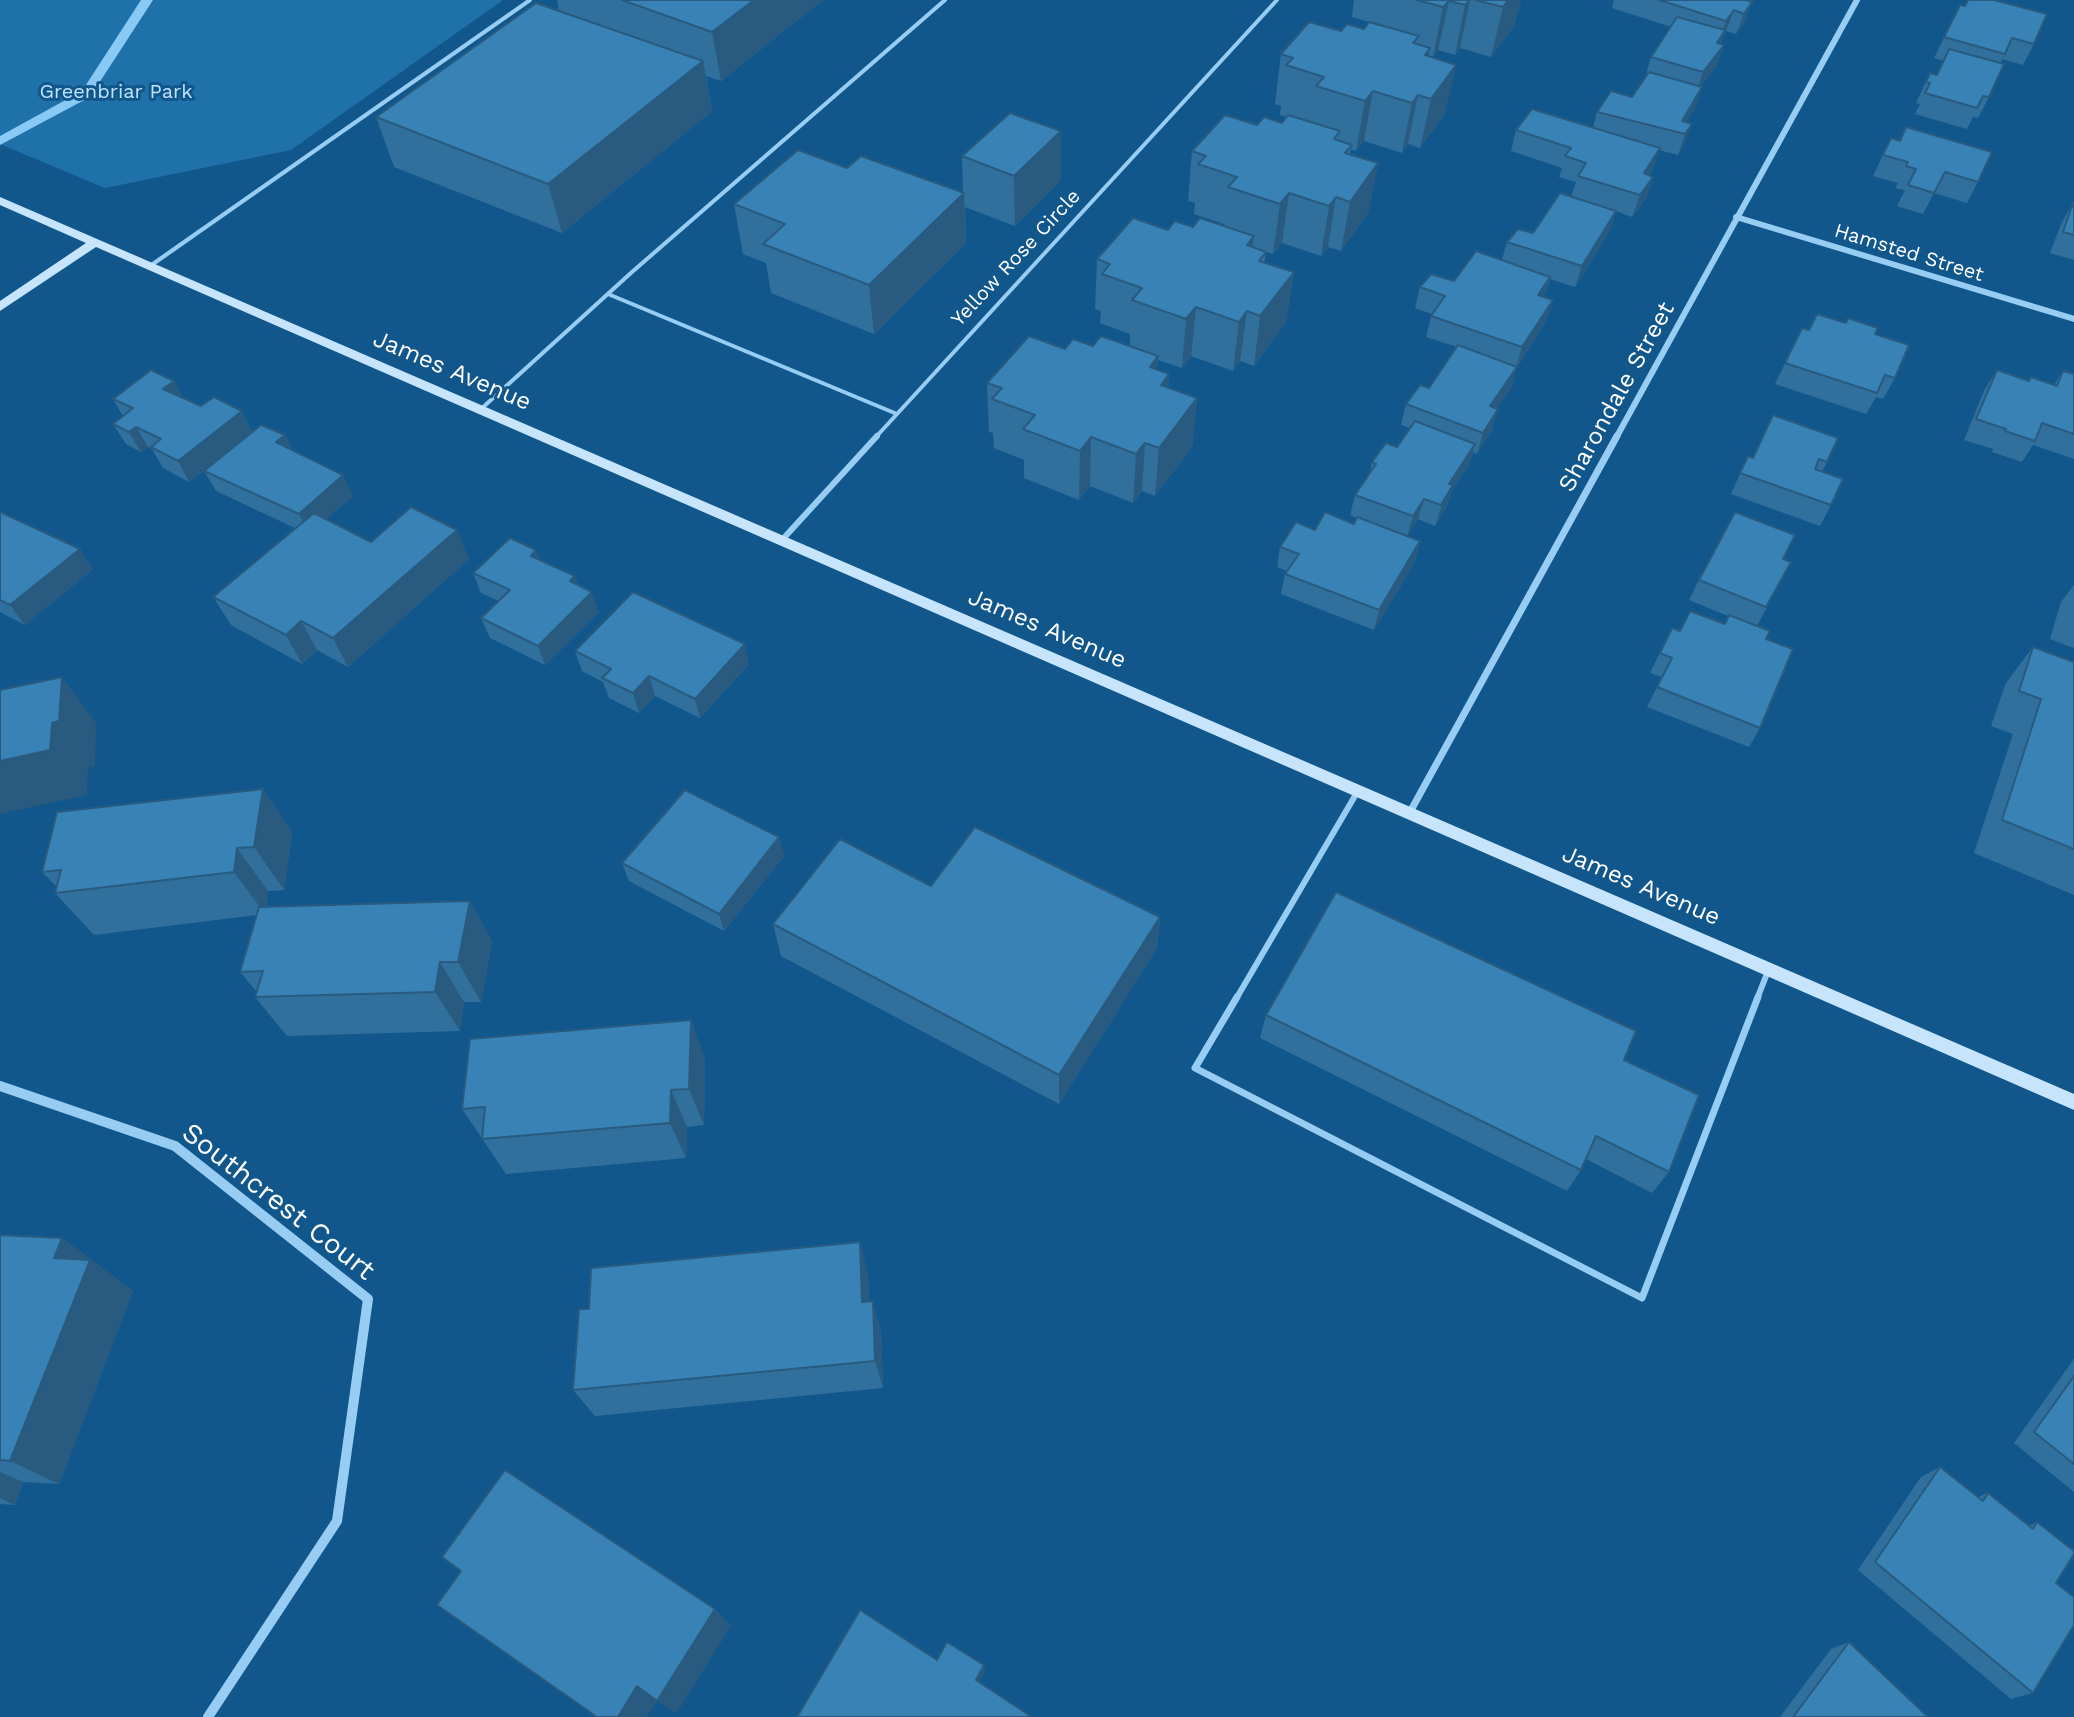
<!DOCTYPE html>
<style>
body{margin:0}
canvas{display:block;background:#11578c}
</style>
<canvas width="2074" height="1717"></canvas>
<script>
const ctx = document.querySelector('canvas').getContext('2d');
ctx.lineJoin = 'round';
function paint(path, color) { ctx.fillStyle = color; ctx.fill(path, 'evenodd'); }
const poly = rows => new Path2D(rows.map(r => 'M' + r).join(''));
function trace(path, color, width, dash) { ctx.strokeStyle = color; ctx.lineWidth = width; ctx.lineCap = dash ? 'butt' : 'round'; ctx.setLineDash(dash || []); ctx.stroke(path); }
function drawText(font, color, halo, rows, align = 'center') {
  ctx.font = font + ' "Work Sans",sans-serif'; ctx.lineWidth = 6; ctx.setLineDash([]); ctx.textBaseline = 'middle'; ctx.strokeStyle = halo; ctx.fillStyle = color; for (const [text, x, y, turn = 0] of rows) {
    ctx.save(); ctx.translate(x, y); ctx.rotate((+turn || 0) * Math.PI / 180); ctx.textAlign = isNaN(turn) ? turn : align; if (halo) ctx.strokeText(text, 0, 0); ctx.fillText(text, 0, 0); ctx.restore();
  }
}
const green = poly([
 [0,0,503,0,291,150,105,188,0,144]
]);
const stream = poly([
 [141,0,153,0,90,97,0,145,0,136,82,91,141,0]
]);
const laneFar2 = poly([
 [150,266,530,0],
 [608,294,897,414],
 [481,409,632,272,945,0],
 [875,438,1277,0]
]);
const laneFar1 = poly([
 [782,540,877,436],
 [1236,999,1359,789],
 [1757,999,1768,971]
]);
const lane = poly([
 [1237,997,1195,1068,1642,1298,1758,997]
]);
const streetFar2 = poly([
 [1736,217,2074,319],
 [1616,438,1857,0]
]);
const streetFar1 = poly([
 [1410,812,1617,436]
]);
const street = poly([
 [0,1086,175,1146,368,1299,337,1521,208,1717]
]);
const secondary = poly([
 [0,197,2074,1094,2074,1110,96,247,0,311,0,301,86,243,0,205,0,197]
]);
const wall = poly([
 [557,0,823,0,721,81,706,76,712,111,562,233,394,167,376,117,559,11],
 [1354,0,1521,0,1514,26,1491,57,1460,48,1455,55,1438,50,1433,57,1429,56,1445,114,1420,148,1408,144,1402,153,1364,141,1356,151,1351,149,1350,154,1378,163,1368,213,1341,251,1328,247,1321,256,1282,243,1273,254,1266,252,1264,263,1294,272,1286,322,1254,366,1240,361,1233,371,1191,356,1182,368,1158,360,1157,370,1169,374,1168,387,1197,398,1192,447,1155,496,1142,491,1133,503,1090,486,1079,500,1024,478,1024,460,994,448,993,433,989,432,987,383,1065,349,1093,346,1130,346,1130,334,1100,323,1101,311,1095,309,1097,259,1168,230,1224,226,1224,224,1194,214,1195,203,1188,201,1192,151,1257,125,1282,123,1287,117,1280,115,1281,106,1275,104,1281,54,1341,31,1364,29,1369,22,1352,17],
 [1614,0,1754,0,1751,5,1744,23,1736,34,1726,31,1724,35,1720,44,1724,45,1716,66,1701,86,1702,87,1695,108,1686,122,1684,145,1678,155,1659,150,1653,169,1649,175,1653,177,1646,198,1632,217,1616,211,1609,232,1575,287,1550,279,1544,297,1553,300,1546,321,1517,367,1511,388,1496,409,1492,430,1477,454,1473,452,1469,465,1451,492,1447,506,1435,526,1418,519,1407,536,1420,541,1415,562,1374,630,1281,594,1285,574,1287,571,1277,567,1280,547,1315,530,1354,524,1357,518,1350,515,1355,495,1370,473,1372,462,1397,447,1410,428,1401,425,1406,404,1429,388,1457,347,1426,337,1432,314,1415,308,1420,287,1454,281,1502,260,1507,242,1533,233,1571,197,1576,182,1559,177,1562,168,1511,151,1516,130,1593,128,1597,112,1632,97,1645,78,1651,57,1671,27,1612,8],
 [1960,5,2034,44,2023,65,2002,59,1989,97,1978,118,1973,117,1967,129,1915,114,1920,104,1916,103,1930,73,1937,75,1944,61,1934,58],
 [1891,138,1978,182,1967,203,1934,193,1923,214,1897,206,1905,190,1895,188,1898,183,1873,176],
 [962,156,1061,180,1015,226,965,207,966,243,874,334,771,293,766,263,743,254,734,204,847,168,963,193],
 [2073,203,2074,204,2074,260,2050,253,2061,224],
 [1802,328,1809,330,1875,334,1895,378,1883,399,1876,397,1866,414,1775,384],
 [1997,370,2028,380,2031,377,2054,385,2063,371,2074,374,2074,459,2033,445,2022,462,1992,452,1993,449,1964,440,1984,391],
 [174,381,183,398,201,406,242,411,252,432,285,435,292,449,353,496,326,519,371,542,469,559,348,667,317,650,302,664,231,625,213,597,295,528,216,491,204,471,248,435,189,482,163,468,152,449,148,447,141,452,126,444,113,424,123,416,113,399],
 [1773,415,1827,462,1822,472,1831,505,1820,526,1731,494,1748,456,1753,458],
 [0,512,93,569,25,625,0,612],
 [536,550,540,560,578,585,599,612,545,665,490,638,481,618,499,601,481,593,473,573],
 [1783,559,1791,562,1757,626,1766,639,1760,728,1749,747,1647,707,1662,677,1650,673,1672,628,1680,631,1724,624,1728,616,1689,600,1699,580],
 [2074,585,2074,648,2050,639,2061,602],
 [2033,647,2074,662,2074,895,1974,853,2013,734,1991,726,2006,683],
 [575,651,749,664,700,718,655,696,639,713,609,698,603,682,582,671],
 [263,789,292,832,284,890,268,891,266,907,470,901,492,942,481,1002,464,1002,460,1031,287,1036,255,997,257,992,240,972,257,915,94,935,55,893,57,887,42,872],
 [784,856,724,931,629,881,622,863],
 [931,886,1160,917,1157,948,1059,1104,781,956,773,924],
 [1266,1015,1624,1060,1669,1172,1652,1193,1586,1159,1581,1170,1567,1191,1260,1038],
 [705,1059,704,1125,687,1127,686,1158,506,1174,462,1109],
 [0,1235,62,1238,133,1291,59,1484,23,1482,15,1505,0,1504],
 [868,1274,869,1302,881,1331,883,1388,595,1416,573,1390],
 [2074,1359,2074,1492,2014,1443],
 [1940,1467,1978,1497,1988,1493,2029,1526,2037,1522,2056,1583,2033,1693,2011,1699,1858,1570,1921,1477],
 [1849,1642,1928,1717,1780,1717,1831,1649]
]);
const shadedWall = poly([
 [754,0,823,0,721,81,712,32],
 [1470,0,1460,48,1455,55,1465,5],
 [1507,0,1521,0,1514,26,1491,57,1503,7],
 [1747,0,1754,0,1751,5,1744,23,1736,34,1744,14],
 [1449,1,1438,50,1433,57,1443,7],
 [1734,10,1718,51,1724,45,1716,66,1696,93,1703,72,1720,39,1726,21],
 [1430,48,1420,96,1418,95,1408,144,1402,153,1412,103,1425,55],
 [703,61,712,111,562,233,548,184],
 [1456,65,1445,114,1420,148,1431,99],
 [1702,87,1695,108,1680,133,1682,121],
 [1373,91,1364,141,1356,151,1365,101],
 [1692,124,1684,145,1678,155,1685,134],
 [1061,131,1061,180,1015,226,1014,176],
 [1660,148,1653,169,1636,194,1644,173],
 [1378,163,1368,213,1341,251,1350,202],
 [1653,177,1646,198,1632,217,1640,195],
 [964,193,966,243,874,334,869,285],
 [1289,193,1282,243,1273,254,1280,204],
 [1336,197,1328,247,1321,256,1329,206],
 [1616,211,1609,232,1575,287,1582,266],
 [1254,236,1248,286,1247,245],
 [1294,272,1286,322,1254,366,1260,316],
 [1550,277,1544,298,1538,295],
 [1553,300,1546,321,1516,368,1522,347],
 [1196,307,1191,356,1182,368,1186,319],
 [1247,311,1240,361,1233,371,1239,322],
 [1158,356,1154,406,1150,367],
 [1517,367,1511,388,1484,427,1490,406],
 [1169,374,1165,423,1161,385],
 [174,381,185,402,163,389],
 [1197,398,1192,447,1155,496,1159,448],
 [1498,409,1492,430,1477,454,1483,433],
 [242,411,252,432,189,482,178,461],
 [136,427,148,447,141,452,129,432],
 [285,435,295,456,276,442],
 [1091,437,1090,486,1079,500,1080,451],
 [1145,443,1142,491,1133,503,1136,454],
 [1475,444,1469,465,1451,492,1447,506,1435,526,1449,484],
 [343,475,353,496,309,534,299,514],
 [1424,499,1418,519,1407,537,1413,516],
 [457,530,469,559,348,667,333,638],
 [1420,541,1415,562,1374,630,1379,610],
 [80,549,93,569,25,625,10,605],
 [536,550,544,570,531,556],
 [575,576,582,596,570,581],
 [592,592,599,612,545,665,538,646],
 [301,621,317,650,302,664,286,635],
 [745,644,749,664,700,718,695,699],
 [649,676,655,696,639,713,633,693],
 [62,677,96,723,95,766,88,768,87,795,0,814,0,761,52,723],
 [263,789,292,832,284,890,254,847],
 [779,837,784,856,724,931,719,914],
 [237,848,268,891,265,914,234,872],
 [470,901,492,942,481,1002,458,962],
 [1160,917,1157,948,1059,1104,1059,1075],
 [440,962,464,1002,460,1031,435,992],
 [691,1020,705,1059,704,1125,689,1089],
 [671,1090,687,1127,686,1158,670,1123],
 [62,1238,133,1291,59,1484,10,1461,54,1258],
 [860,1242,868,1274,870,1332,862,1302],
 [873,1301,881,1331,883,1388,875,1361],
 [0,1472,23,1482,15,1505,0,1498],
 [715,1609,731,1626,676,1714,657,1701,647,1717,618,1717,637,1686],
 [984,1665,985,1672,977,1686,976,1680]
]);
const building = poly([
 [622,0,754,0,712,32,622,0],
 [1417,0,1470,0,1465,5,1449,1,1443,7,1417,0],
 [1475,0,1508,0,1503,7,1475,0],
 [1659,0,1747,0,1752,2,1744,14,1734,10,1726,21,1659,0],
 [1968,0,1994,0,2047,14,2034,44,2012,38,2005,54,1944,37,1960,5,1965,6,1968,0],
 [536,3,703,61,548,184,376,117,536,3],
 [1677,17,1725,30,1717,43,1724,45,1703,72,1651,57,1677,17],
 [1309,22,1341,31,1347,24,1364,29,1369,22,1419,36,1413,43,1430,48,1425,55,1456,65,1431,99,1418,95,1412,103,1373,91,1365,101,1316,86,1324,77,1286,65,1293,58,1281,54,1309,22],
 [1949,49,2004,64,1989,97,1983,96,1977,108,1925,93,1930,83,1926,82,1930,73,1937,75,1949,49],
 [1649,72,1702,87,1682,121,1692,124,1685,134,1597,112,1611,91,1632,97,1649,72],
 [1532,109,1660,148,1644,173,1653,177,1640,195,1578,176,1586,163,1565,156,1571,148,1516,130,1532,109],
 [1010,113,1061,131,1014,176,962,156,1010,113],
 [1225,115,1257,125,1264,117,1282,123,1288,115,1340,131,1334,139,1352,145,1345,153,1378,163,1350,202,1336,197,1329,206,1289,193,1280,204,1228,187,1237,177,1198,164,1206,156,1192,151,1225,115],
 [1906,127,1992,152,1978,182,1945,172,1934,193,1908,185,1916,169,1906,166,1908,162,1883,155,1891,138,1900,141,1906,127],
 [798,150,847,168,861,156,964,193,869,285,763,244,785,224,734,204,798,150],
 [1560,193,1616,211,1582,266,1507,242,1518,229,1533,233,1560,193],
 [2073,203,2074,204,2074,235,2063,232,2073,203],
 [1133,218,1168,230,1175,221,1193,227,1200,218,1254,236,1247,245,1266,252,1259,261,1294,272,1260,316,1247,311,1239,322,1196,307,1186,319,1132,300,1142,288,1102,274,1110,264,1097,259,1133,218],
 [1476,251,1550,277,1538,295,1553,300,1522,347,1431,316,1445,296,1420,287,1431,274,1454,281,1476,251],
 [1817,314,1846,323,1848,318,1878,328,1875,334,1909,345,1895,378,1885,375,1877,393,1785,363,1802,328,1809,330,1817,314],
 [1029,336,1065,349,1073,339,1093,346,1101,336,1158,356,1150,367,1169,374,1161,385,1197,398,1159,448,1145,443,1136,454,1091,437,1080,451,1023,429,1035,415,992,399,1002,388,987,383,1029,336],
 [1458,345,1517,367,1490,406,1498,409,1483,433,1406,404,1420,385,1429,388,1458,345],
 [151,370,174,381,163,389,201,406,214,397,242,411,178,461,151,447,161,439,136,427,129,432,113,424,133,408,113,399,151,370],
 [1997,370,2029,381,2031,377,2057,386,2063,371,2074,374,2074,434,2042,423,2035,441,2005,431,2006,429,1976,419,1997,370],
 [1773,415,1838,438,1827,462,1819,459,1815,469,1843,479,1831,505,1740,473,1748,456,1753,458,1773,415],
 [1415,421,1475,444,1449,484,1453,485,1441,505,1424,499,1413,516,1355,495,1376,464,1372,462,1386,443,1397,447,1415,421],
 [261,425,285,435,276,442,343,475,299,514,204,471,261,425],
 [411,507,457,530,333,638,301,621,286,635,213,597,314,513,371,542,411,507],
 [0,512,80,549,10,605,0,600,0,512],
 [1325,512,1354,524,1357,517,1420,541,1379,610,1285,574,1299,554,1280,547,1296,522,1315,530,1325,512],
 [1735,512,1795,535,1783,559,1791,562,1766,607,1699,580,1735,512],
 [510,538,536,550,531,556,575,576,570,581,592,592,538,646,481,618,510,590,473,573,510,538],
 [633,592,745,644,695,699,649,676,633,693,602,678,611,669,575,651,633,592],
 [1690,611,1725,624,1729,615,1770,631,1766,639,1793,649,1760,728,1657,687,1672,658,1660,653,1672,628,1680,631,1690,611],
 [2033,647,2074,662,2074,849,2002,820,2041,699,2019,691,2033,647],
 [62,677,59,721,52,723,50,750,0,761,0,690,62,677],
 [263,789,254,847,237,848,234,872,55,893,61,870,42,872,57,812,263,789],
 [685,790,779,837,719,914,622,863,685,790],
 [975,827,1160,917,1059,1075,773,924,840,839,931,886,975,827],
 [1336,892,1636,1031,1624,1060,1699,1095,1669,1172,1596,1136,1581,1170,1266,1015,1336,892],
 [470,901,458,962,440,962,435,992,255,997,263,971,240,972,259,907,470,901],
 [691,1020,689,1089,671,1090,670,1123,482,1139,485,1107,462,1109,470,1039,691,1020],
 [0,1235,62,1238,54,1258,90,1260,10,1461,0,1460,0,1235],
 [860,1242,862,1302,873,1301,875,1361,573,1390,579,1309,589,1309,591,1268,860,1242],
 [2074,1376,2074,1464,2034,1432,2074,1376],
 [1940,1467,1983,1501,1988,1493,2033,1529,2037,1522,2074,1551,2074,1554,2056,1583,2074,1597,2074,1625,2033,1693,1875,1562,1940,1467],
 [505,1470,715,1609,657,1701,637,1686,618,1717,597,1717,437,1605,461,1571,442,1557,505,1470],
 [860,1610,937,1660,947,1642,984,1665,976,1680,1032,1717,797,1717,860,1610],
 [1849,1642,1928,1717,1793,1717,1849,1642]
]);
const farParknames = [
 ["Greenbriar Park",116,92]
];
const farStreetnames = [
 ["Hamsted Street",1909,253,17],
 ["Yellow Rose Circle",1016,258,-47]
];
const streetNames = [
 ["James Avenue",452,371,23],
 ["Sharondale Street",1617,397,-61],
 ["James Avenue",1047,629,23],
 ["James Avenue",1641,886,23]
];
const nearStreetnames = [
 ["Southcrest Court",278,1202,38]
];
paint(green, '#1f71a9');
paint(stream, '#89caf5');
trace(laneFar2, '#97cdf2', 4);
trace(laneFar1, '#97cdf2', 6);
trace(lane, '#97cdf2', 7);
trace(streetFar2, '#97cdf2', 6);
trace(streetFar1, '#97cdf2', 7);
trace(street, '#97cdf2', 10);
paint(secondary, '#c6e5fc');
paint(wall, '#31709c');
paint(shadedWall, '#285b7f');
paint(building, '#3982b5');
trace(building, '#285b7f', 2);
drawText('20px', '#bee3fd', '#11578c', farParknames);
drawText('20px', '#fff', '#11578c', farStreetnames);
drawText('24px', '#fff', '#11578c', streetNames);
drawText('28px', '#fff', '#11578c', nearStreetnames);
</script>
